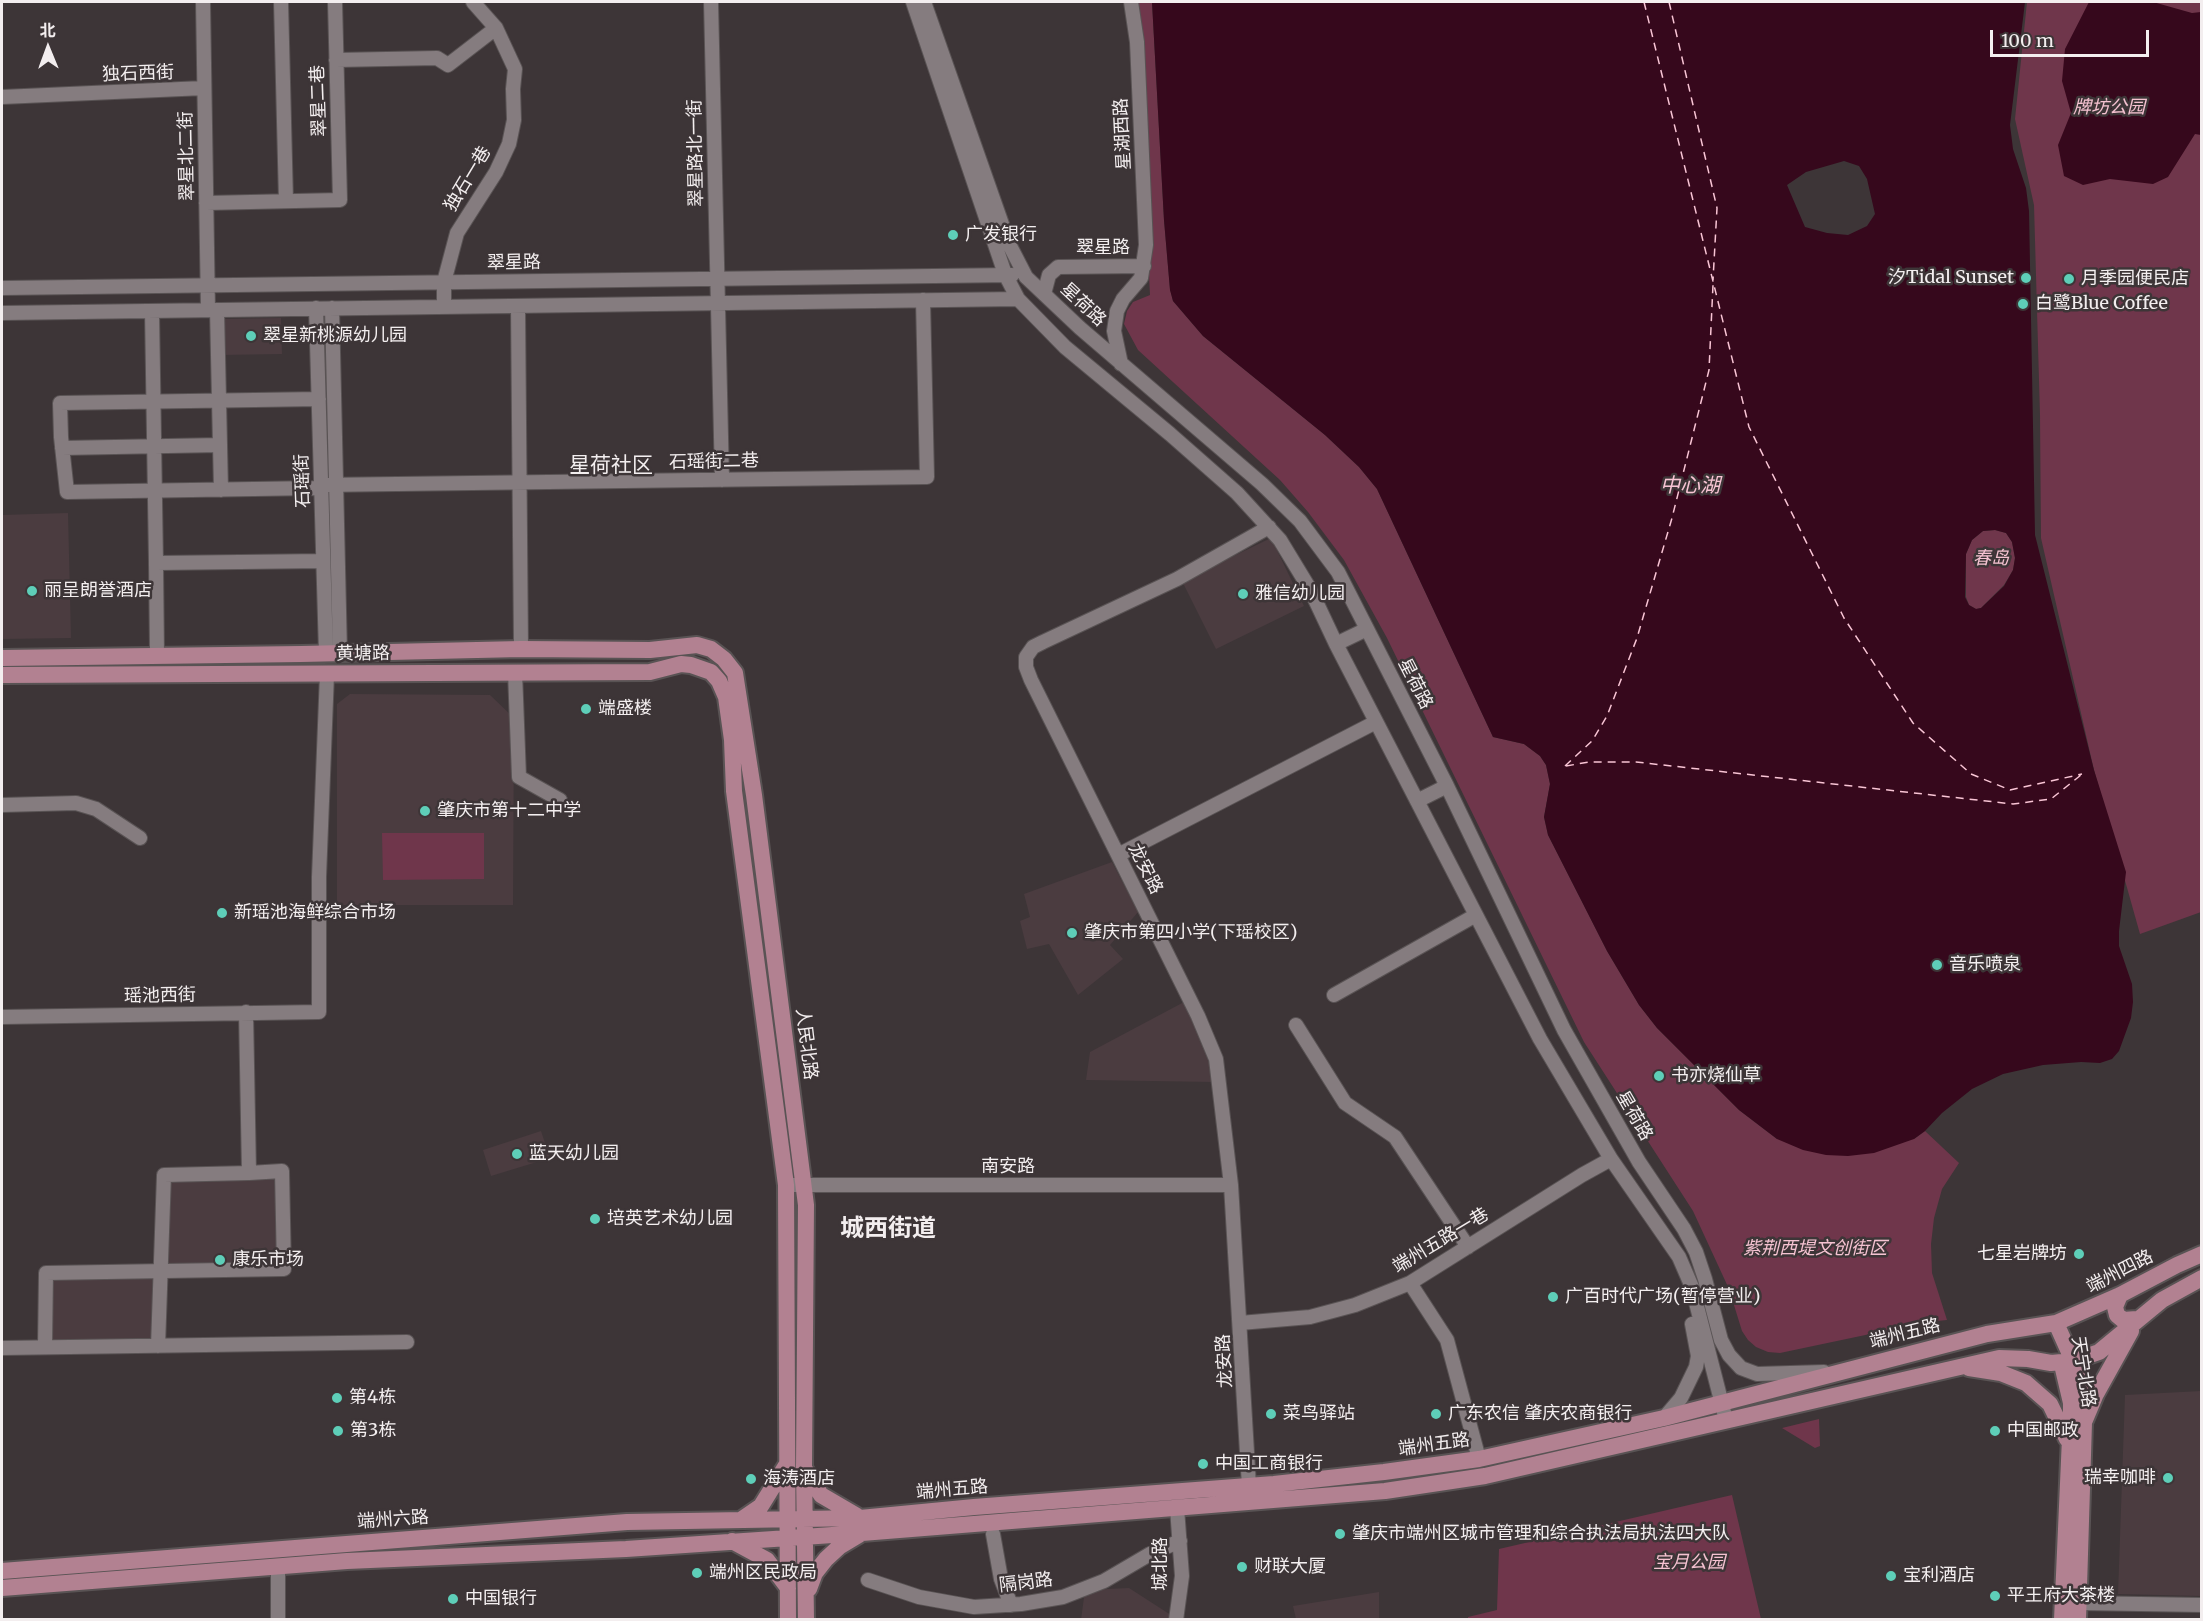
<!DOCTYPE html>
<meta charset="utf-8">
<style>
body{margin:0}
#map{position:relative;width:2203px;height:1621px;overflow:hidden;background:#3d3537;font-family:Merriweather,"Noto Sans SC",serif}
canvas{display:block}
.frame{position:absolute;inset:0;border:3px solid #f3eeef;pointer-events:none}
.north{position:absolute;left:18px;top:18px;width:60px;height:60px;-webkit-text-stroke:4px #3d3537;paint-order:stroke;rotate:359deg;font-size:16px;font-weight:700;line-height:24px;text-align:center;color:#f3eeef}
.north::after{content:'';display:block;margin:auto;width:21px;height:27px;background:#f3eeef;clip-path:polygon(50% 0,100% 100%,50% 72%,0 100%)}
.scale{position:absolute;left:1990px;top:30px;width:159px;height:27px;box-sizing:border-box;border:3px solid #f3eeef;border-top:0;padding-left:8px;font-size:18px;line-height:21px;white-space:nowrap;color:#f3eeef;-webkit-text-stroke:4px #3d3537;paint-order:stroke}
</style>
<div id="map">
<canvas width="2203" height="1621"></canvas>
<div class="frame"></div>
<div class="north">北</div>
<div class="scale">100 m</div>
</div>
<script>
const ctx = document.querySelector('canvas').getContext('2d');
ctx.lineJoin = 'round';
function paint(path, color) { ctx.fillStyle = color; ctx.fill(path, 'evenodd'); }
const poly = rows => new Path2D(rows.map(r => 'M' + r).join(''));
function trace(path, color, width, dash) { ctx.strokeStyle = color; ctx.lineWidth = width; ctx.lineCap = dash ? 'butt' : 'round'; ctx.setLineDash(dash || []); ctx.stroke(path); }
function drawText(font, color, halo, rows, align = 'center') {
  ctx.font = font + ' Merriweather,"Noto Sans SC",serif'; ctx.lineWidth = 5; ctx.setLineDash([]); ctx.textBaseline = 'middle'; ctx.strokeStyle = halo; ctx.fillStyle = color; for (const [text, x, y, turn = 0] of rows) {
    ctx.save(); ctx.translate(x, y); ctx.rotate((+turn || 0) * Math.PI / 180); ctx.textAlign = isNaN(turn) ? turn : align; if (halo) ctx.strokeText(text, 0, 0); ctx.fillText(text, 0, 0); ctx.restore();
  }
}
const built = poly([
 [281,318,282,354,221,355,220,319],
 [68,513,71,638,2,639,2,515],
 [1271,538,1304,606,1216,649,1182,581],
 [350,694,490,695,514,718,513,905,337,905,337,704],
 [1112,862,1138,912,1110,945,1123,959,1078,995,1049,944,1027,949,1020,921,1030,917,1024,894],
 [1184,1002,1209,1048,1214,1082,1086,1080,1090,1052],
 [541,1131,550,1158,491,1176,483,1150],
 [281,1177,282,1268,173,1270,154,1291,155,1339,51,1341,49,1277,144,1275,166,1252,165,1178],
 [2201,1391,2201,1596,2118,1594,2125,1395],
 [1129,1588,1174,1617,1173,1620,1081,1620,1085,1590],
 [1379,1592,1379,1619,1296,1619,1293,1606]
]);
const green = poly([
 [1136,2,1152,2,1164,220,1170,289,1173,301,1203,336,1325,435,1359,467,1377,489,1493,737,1524,744,1540,756,1546,765,1550,784,1544,817,1548,835,1607,951,1639,1005,1657,1028,1739,1110,1777,1139,1914,1139,1925,1131,1959,1163,1942,1189,1934,1218,1931,1244,1932,1273,1947,1320,1927,1322,1780,1353,1768,1352,1756,1347,1748,1340,1742,1331,1729,1289,1693,1211,1584,1042,1387,638,1344,560,1308,512,1280,480,1138,350,1124,324,1127,311,1133,302,1150,295],
 [2027,2,2201,2,2201,912,2140,934,2094,770,2041,538,2040,415,2034,205,2015,119],
 [1995,530,2006,533,2012,542,2015,558,2013,570,2004,585,1981,608,1976,609,1969,605,1966,597,1966,554,1972,540,1983,531],
 [382,833,484,833,484,879,383,880],
 [1819,1419,1820,1446,1815,1448,1782,1428],
 [1732,1495,1761,1619,1468,1619,1468,1617,1497,1610,1499,1549]
]);
const water = poly([
 [1152,2,2025,2,2010,125,2013,149,2026,188,2029,211,2035,535,2094,770,2126,872,2119,931,2119,946,2132,984,2133,1002,2131,1018,2119,1051,2112,1059,2100,1063,2081,1062,2043,1065,2003,1074,1972,1089,1942,1113,1925,1131,1914,1139,1874,1153,1848,1156,1826,1155,1803,1150,1777,1139,1739,1110,1657,1028,1639,1005,1607,951,1548,835,1544,817,1550,784,1546,765,1540,756,1524,744,1493,737,1377,489,1359,467,1325,435,1203,336,1173,301,1170,290,1164,220],
 [1844,161,1859,166,1867,179,1875,214,1867,226,1848,235,1827,233,1805,227,1787,185,1806,172],
 [1995,530,2006,533,2012,542,2015,558,2013,570,2004,586,1981,608,1976,609,1969,605,1965,597,1966,554,1972,540,1983,531],
 [2089,2,2153,2,2192,13,2201,12,2201,135,2195,134,2168,177,2153,184,2110,179,2083,185,2064,176,2058,145,2071,113,2062,81,2065,49]
]);
const ferry = poly([
 [1644,2,1749,427,1844,618,1913,723,1971,774,2010,790,2082,774],
 [1669,2,1717,208,1713,280],
 [1565,766,1592,741,1607,716,1637,638,1672,518,1709,370,1713,285],
 [1566,766,1589,762,1636,762,2013,804,2051,799,2081,775]
]);
const minor = poly([
 [203,2,208,310],
 [281,2,286,201],
 [711,2,722,480],
 [913,2,1005,274,1018,299,1065,347,1170,434,1237,493,1280,540,1311,591,1336,644,1540,1039,1611,1159,1679,1257,1692,1287,1726,1420],
 [924,2,1009,244,1026,277,1080,328,1262,484,1300,521,1338,572,1447,786,1564,1030,1639,1162,1684,1229,1696,1252,1705,1279,1721,1340,1729,1355,1741,1368,1757,1374,1824,1372],
 [336,60,437,58,448,65,496,28],
 [2,97,204,88],
 [206,203,340,200,335,2],
 [2,288,1012,275],
 [1044,294,1049,275,1058,267,1144,266],
 [518,306,521,649],
 [444,307,444,282,457,233,496,172,509,144,514,120,513,89,515,69,496,28,473,2],
 [316,308,326,653],
 [332,308,340,653],
 [217,310,221,490],
 [152,311,156,563],
 [2,313,1018,299],
 [1121,364,1114,331,1117,311,1123,299,1141,278,1146,245,1137,42,1131,2],
 [319,399,60,403,61,437,67,492,316,488,321,485,927,477,923,300],
 [62,448,220,445],
 [1336,644,1367,629],
 [157,655,156,563,323,561],
 [515,672,519,777,560,800],
 [1417,801,1447,786],
 [2,805,76,803,96,809,140,838],
 [1118,855,1376,722],
 [1334,995,1476,915],
 [2,1017,319,1012,319,877,327,674],
 [1296,1025,1345,1103,1395,1137,1468,1247],
 [786,1185,1231,1185],
 [1410,1283,1447,1340,1479,1459],
 [1240,1323,1310,1317,1355,1305,1410,1283,1582,1175,1611,1159],
 [158,1346,164,1175,249,1173,246,1012],
 [45,1347,46,1273,284,1269,282,1171,249,1173],
 [2,1348,407,1342],
 [1664,1418,1681,1398,1696,1367,1698,1356,1692,1324],
 [1249,1486,1231,1185,1216,1059,1198,1016,1031,680,1026,667,1026,657,1033,647,1043,642,1177,579,1269,527],
 [993,1534,1001,1579,1011,1605],
 [278,1567,278,1620],
 [868,1580,919,1597,974,1607,1021,1604,1063,1597,1104,1581,1150,1554,1180,1541],
 [2078,1603,2202,1605],
 [1176,1620,1182,1576,1177,1508]
]);
const major = poly([
 [2,658,301,654,521,649,650,650,697,645,711,649,724,659,735,673,737,686,754,795,806,1205,804,1468,806,1620],
 [2,675,650,672,681,664,691,665,711,672,719,681,726,697,732,740,734,791,786,1185,788,1620],
 [2120,1295,2115,1307,2117,1315,2123,1320,2137,1319],
 [2056,1323,2073,1361,2081,1392,2084,1422,2078,1620],
 [1969,1368,2001,1373,2026,1383,2050,1404,2067,1439],
 [2085,1420,2096,1394,2131,1331],
 [804,1468,821,1495,857,1516],
 [742,1519,761,1506,787,1464],
 [732,1541,767,1560,788,1588],
 [2,1571,627,1522,860,1518,974,1507,1274,1484,1384,1472,1479,1459,1664,1418,1987,1334,2056,1323,2120,1295,2177,1265,2202,1254],
 [2,1588,347,1561,626,1549,862,1533,1385,1491,1485,1476,1999,1358,2028,1359,2051,1363,2073,1361,2099,1352,2162,1300,2202,1278],
 [809,1589,815,1573,826,1559,839,1547,859,1535],
 [2062,1620,2071,1415,2071,1403,2063,1369]
]);
const markers = [
 [953,235,6,"#5eceb8"],
 [2026,278,6,"#5eceb8"],
 [2069,279,6,"#5eceb8"],
 [2023,304,6,"#5eceb8"],
 [251,336,6,"#5eceb8"],
 [32,591,6,"#5eceb8"],
 [1243,594,6,"#5eceb8"],
 [586,709,6,"#5eceb8"],
 [425,811,6,"#5eceb8"],
 [222,913,6,"#5eceb8"],
 [1072,933,6,"#5eceb8"],
 [1937,965,6,"#5eceb8"],
 [1659,1076,6,"#5eceb8"],
 [517,1154,6,"#5eceb8"],
 [595,1219,6,"#5eceb8"],
 [2079,1254,6,"#5eceb8"],
 [220,1260,6,"#5eceb8"],
 [1553,1297,6,"#5eceb8"],
 [337,1398,6,"#5eceb8"],
 [1271,1414,6,"#5eceb8"],
 [1436,1414,6,"#5eceb8"],
 [338,1431,6,"#5eceb8"],
 [1995,1431,6,"#5eceb8"],
 [1203,1464,6,"#5eceb8"],
 [2168,1478,6,"#5eceb8"],
 [751,1479,6,"#5eceb8"],
 [1340,1534,6,"#5eceb8"],
 [1242,1567,6,"#5eceb8"],
 [697,1573,6,"#5eceb8"],
 [1891,1576,6,"#5eceb8"],
 [1995,1596,6,"#5eceb8"],
 [453,1599,6,"#5eceb8"]
];
const streetNames = [
 ["独石西街",138,74,-2],
 ["翠星二巷",319,101,-92],
 ["星湖西路",1123,134,-93],
 ["翠星路北一街",696,153,-91],
 ["翠星北二街",187,156,-91],
 ["独石一巷",468,179,-59],
 ["翠星路",1103,248],
 ["翠星路",514,263,-1],
 ["星荷路",1083,305,43],
 ["石瑶街二巷",714,462,-1],
 ["石瑶街",303,481,-92],
 ["黄塘路",363,654,-1],
 ["星荷路",1415,684,63],
 ["龙安路",1145,869,63],
 ["瑶池西街",160,996,-1],
 ["人民北路",806,1044,83],
 ["星荷路",1634,1116,60],
 ["南安路",1008,1167],
 ["端州五路一巷",1441,1241,-31],
 ["端州四路",2120,1272,-27],
 ["端州五路",1905,1334,-14],
 ["龙安路",1225,1361,-93],
 ["天宁北路",2083,1372,81],
 ["端州五路",1434,1445,-8],
 ["端州五路",952,1490,-5],
 ["端州六路",393,1520,-4],
 ["城北路",1161,1564,-90],
 ["隔岗路",1026,1583,-7]
];
const parkNames = [
 ["牌坊公园",2109,108],
 ["春岛",1991,559],
 ["紫荆西堤文创街区",1815,1249],
 ["宝月公园",1689,1563]
];
const poiNames = [
 ["广发银行",965,235],
 ["汐Tidal Sunset",2014,278,"right"],
 ["月季园便民店",2081,279],
 ["白鹭Blue Coffee",2035,304],
 ["翠星新桃源幼儿园",263,336],
 ["丽呈朗誉酒店",44,591],
 ["雅信幼儿园",1255,594],
 ["端盛楼",598,709],
 ["肇庆市第十二中学",437,811],
 ["新瑶池海鲜综合市场",234,913],
 ["肇庆市第四小学(下瑶校区)",1084,933],
 ["音乐喷泉",1949,965],
 ["书亦烧仙草",1671,1076],
 ["蓝天幼儿园",529,1154],
 ["培英艺术幼儿园",607,1219],
 ["七星岩牌坊",2067,1254,"right"],
 ["康乐市场",232,1260],
 ["广百时代广场(暂停营业)",1565,1297],
 ["第4栋",349,1398],
 ["菜鸟驿站",1283,1414],
 ["广东农信 肇庆农商银行",1448,1414],
 ["第3栋",350,1431],
 ["中国邮政",2007,1431],
 ["中国工商银行",1215,1464],
 ["瑞幸咖啡",2156,1478,"right"],
 ["海涛酒店",763,1479],
 ["肇庆市端州区城市管理和综合执法局执法四大队",1352,1534],
 ["财联大厦",1254,1567],
 ["端州区民政局",709,1573],
 ["宝利酒店",1903,1576],
 ["平王府大茶楼",2007,1596],
 ["中国银行",465,1599]
];
const waterNames = [
 ["中心湖",1690,486]
];
const quarterNames = [
 ["星荷社区",611,466]
];
const districtNames = [
 ["城西街道",888,1229]
];
paint(built, '#4b3c40');
paint(green, '#6f364b');
paint(water, '#36081c');
trace(ferry, '#f9c5d5', 1.5, [8, 6]);
trace(minor, '#595354', 16);
trace(major, '#595354', 20);
trace(minor, '#857c7f', 14);
trace(major, '#b28191', 16);
for (const [x, y, r, color] of markers) { const dot = new Path2D(); dot.arc(x, y, r, 0, 2 * Math.PI); ctx.fillStyle = color; ctx.fill(dot); trace(dot, '#3d3537', 2); }
drawText('18px', '#f3eeef', '#3d3537', streetNames);
drawText('italic 18px', '#f5c2d1', '#3d3537', parkNames);
drawText('18px', '#f3eeef', '#3d3537', poiNames, 'left');
drawText('italic 20px', '#f9c5d5', '#3d3537', waterNames);
drawText('21px', '#f3eeef', '#3d3537', quarterNames);
drawText('bold 24px', '#f3eeef', '#3d3537', districtNames);
</script>
